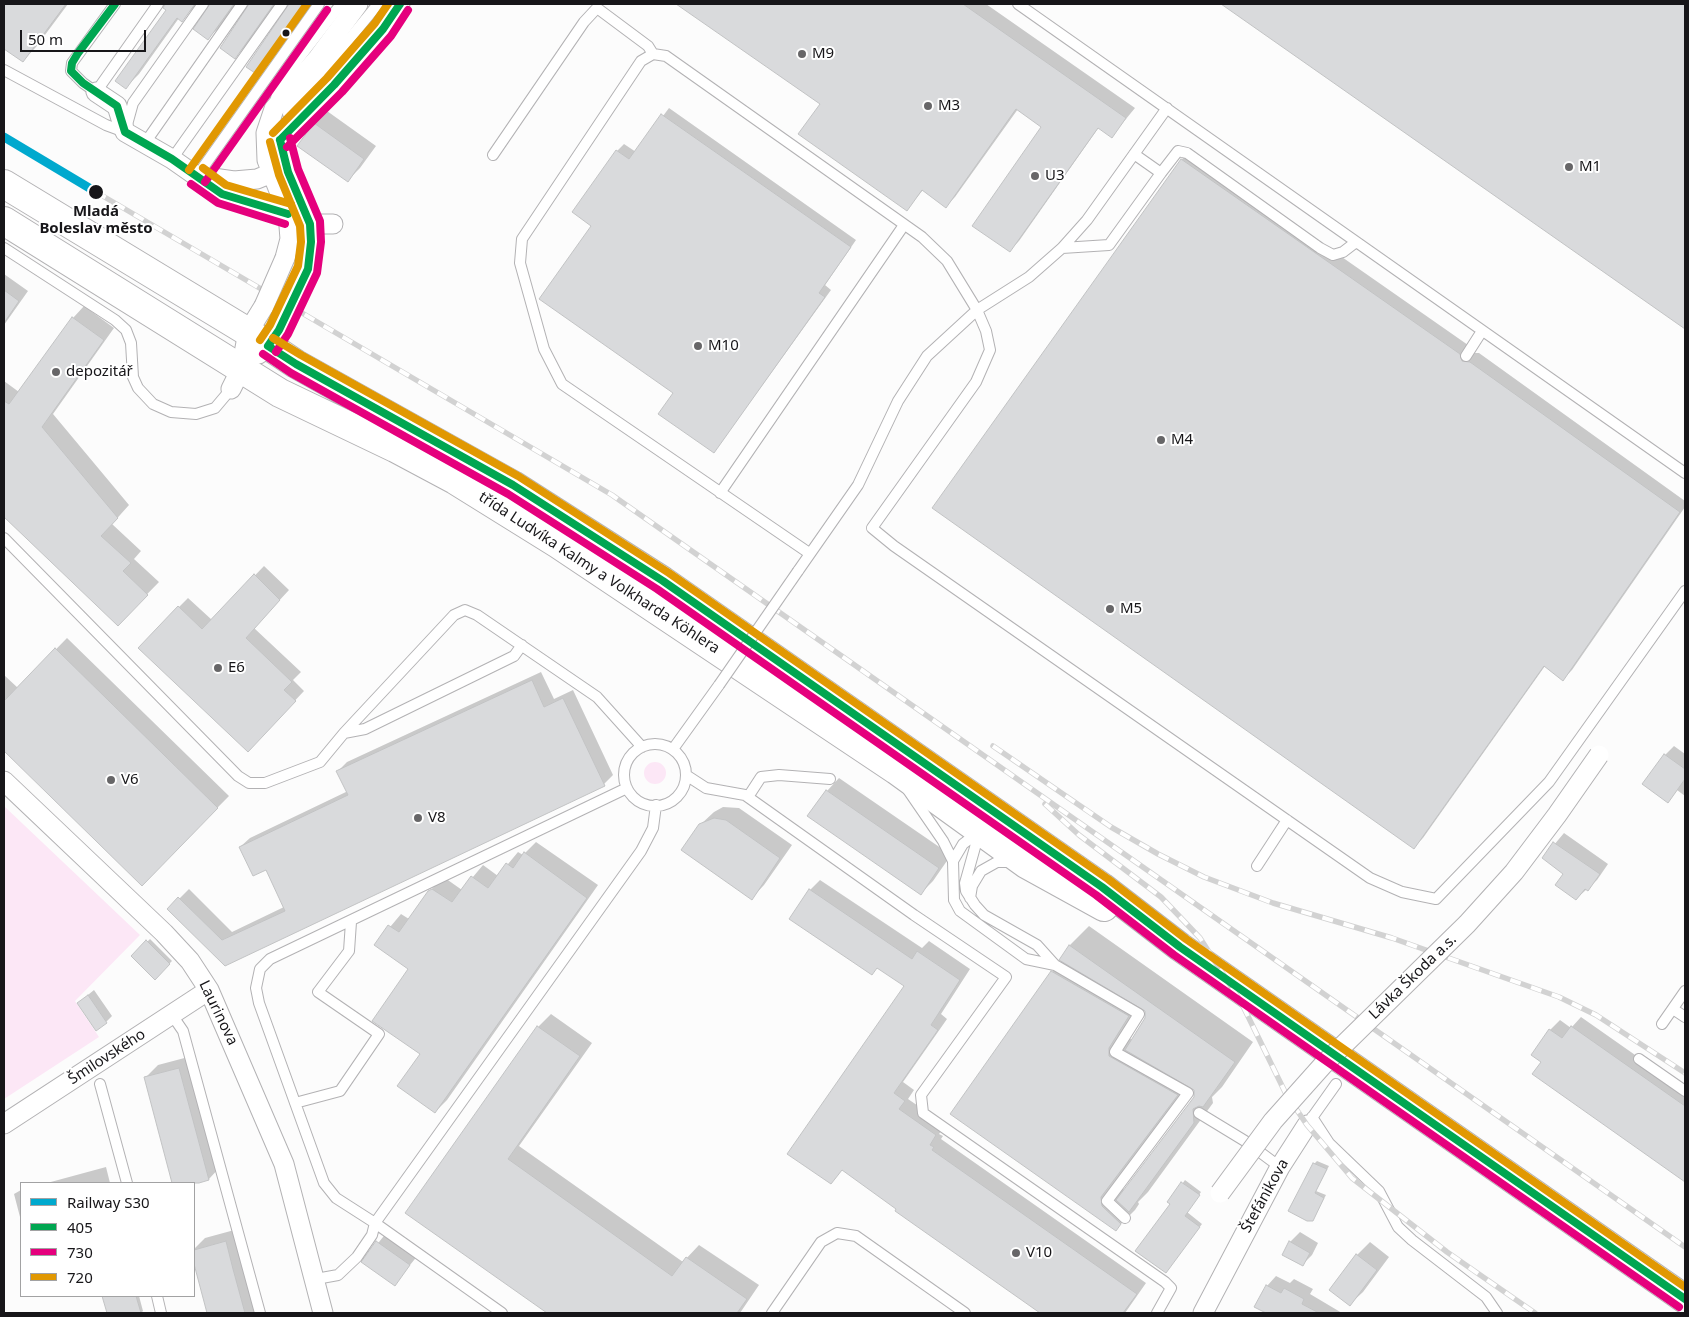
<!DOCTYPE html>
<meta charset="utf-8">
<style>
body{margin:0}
#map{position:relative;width:1689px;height:1317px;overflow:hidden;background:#fcfcfc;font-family:"Noto Sans",sans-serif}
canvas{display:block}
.frame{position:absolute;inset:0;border:5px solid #171619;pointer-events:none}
.legend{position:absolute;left:20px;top:1182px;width:175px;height:115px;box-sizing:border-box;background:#fff;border:1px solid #a2a2a3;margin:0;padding:6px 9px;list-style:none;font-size:15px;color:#171619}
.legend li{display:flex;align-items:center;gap:10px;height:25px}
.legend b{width:25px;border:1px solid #a2a2a3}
.scale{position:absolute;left:20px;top:30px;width:126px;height:22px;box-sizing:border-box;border:2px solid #171619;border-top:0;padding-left:6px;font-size:15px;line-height:18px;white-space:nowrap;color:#171619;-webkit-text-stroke:4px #fff;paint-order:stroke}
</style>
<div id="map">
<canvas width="1689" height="1317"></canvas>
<div class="frame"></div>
<ul class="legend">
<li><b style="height:6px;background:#00a9ce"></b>Railway S30</li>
<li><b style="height:6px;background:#00a651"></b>405</li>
<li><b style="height:6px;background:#e5007d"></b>730</li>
<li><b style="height:6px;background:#e19802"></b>720</li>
</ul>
<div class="scale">50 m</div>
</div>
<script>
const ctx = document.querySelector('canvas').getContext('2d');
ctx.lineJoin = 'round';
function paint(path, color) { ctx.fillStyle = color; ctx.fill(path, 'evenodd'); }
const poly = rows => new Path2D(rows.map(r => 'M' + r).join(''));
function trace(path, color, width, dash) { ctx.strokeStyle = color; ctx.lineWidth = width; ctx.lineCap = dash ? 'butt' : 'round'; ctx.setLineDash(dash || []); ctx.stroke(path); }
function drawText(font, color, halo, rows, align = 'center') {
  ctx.font = font + ' "Noto Sans",sans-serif'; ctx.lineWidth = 4; ctx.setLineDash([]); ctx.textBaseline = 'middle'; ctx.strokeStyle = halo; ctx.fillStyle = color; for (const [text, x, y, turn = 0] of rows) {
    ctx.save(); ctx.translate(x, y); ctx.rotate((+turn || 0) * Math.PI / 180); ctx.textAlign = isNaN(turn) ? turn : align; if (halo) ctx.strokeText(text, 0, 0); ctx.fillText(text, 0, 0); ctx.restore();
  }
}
const green = poly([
 '644 773a11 11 0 1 1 22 0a11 11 0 1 1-22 0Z',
 [4,806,140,935,75,1001,99,1037,4,1099]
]);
const shadow = poly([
 [4,4,68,4,36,47,23,61,4,47],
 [165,4,197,4,182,20,179,18,139,74,126,87,167,10],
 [210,4,237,4,222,25,208,38],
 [249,4,276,4,248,44,235,57],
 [289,4,313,4,272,60,258,74],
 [677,4,986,4,1135,108,1112,136,1099,127,1019,241,1009,251,1043,126,1018,109,955,197,946,206,923,190,907,209,822,103],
 [1223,4,1685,4,1685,328],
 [669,108,856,240,825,285,831,290,714,452,675,393,592,226,574,212,617,151,624,144,636,152],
 [327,111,376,146,360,168,348,180,314,124],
 [1190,151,1468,345,1471,353,1479,353,1685,501,1685,507,1572,670,1563,679,1545,666,1423,838,1414,847,934,508,1182,159],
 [4,274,28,291,4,325],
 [84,306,114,328,53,414,129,505,112,524,141,551,134,559,159,582,118,624,4,514,4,381,19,392,73,318],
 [264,566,289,590,254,628,301,672,293,680,304,691,257,741,179,607,188,598,212,620],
 [67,638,229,796,142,884,4,750,4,675,18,688],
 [541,672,554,699,573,690,613,775,604,784,225,964,169,909,189,889,232,932,284,907,266,869,240,847,250,838,348,791,338,771,347,762],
 [1674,746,1685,754,1685,796,1677,790,1668,801,1665,755],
 [839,778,951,855,933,881,921,893,827,791],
 [723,807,739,808,792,845,764,885,752,898,700,825,714,812],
 [1564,833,1608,864,1597,880,1576,899,1565,873,1543,858],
 [536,842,598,885,447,1100,435,1112,421,1054,410,969,375,945,401,914,409,919,429,892,441,879,445,878,462,890,483,865,498,876,518,852,523,855],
 [820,880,922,948,929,941,970,969,941,1014,947,1019,903,1082,914,1090,908,1099,946,1125,939,1134,943,1136,941,1139,1146,1283,1125,1313,1041,1313,896,1211,898,1209,843,1169,831,1182,906,986,878,967,872,973,810,890],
 [1089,926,1253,1042,1222,1087,1212,1097,1213,1103,1148,1192,1138,1202,1139,1204,1135,1210,1116,1229,952,1113,1052,972,1063,960,1061,959,1070,945],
 [1141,1007,1146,1010,1146,1018,1132,1040,1128,1037,1128,1028],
 [1188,1085,1196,1090,1195,1098,1125,1191,1121,1186,1120,1177],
 [150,939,172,961,155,978,133,956],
 [94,990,112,1016,106,1022,78,1003],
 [551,1014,592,1043,519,1146,683,1262,699,1245,759,1285,740,1313,550,1313,407,1212,538,1027],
 [1581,1017,1685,1090,1685,1180,1534,1074,1542,1061,1533,1054,1550,1030,1560,1020,1571,1028],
 [192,1056,221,1166,209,1179,194,1183,174,1183,145,1078,158,1065],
 [1317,1161,1329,1166,1316,1191,1326,1195,1315,1216,1314,1164],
 [106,1167,110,1183,47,1183],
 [1185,1180,1201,1192,1187,1212,1202,1224,1168,1269,1172,1204,1169,1202],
 [21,1190,21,1216,20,1217,14,1194],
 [238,1229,261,1313,209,1313,194,1258,194,1249,205,1238],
 [387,1232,418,1255,395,1284,363,1262],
 [1300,1232,1318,1243,1312,1255,1303,1264,1290,1242],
 [1370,1242,1389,1257,1363,1292,1350,1304,1357,1255],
 [1276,1276,1290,1283,1294,1279,1313,1289,1310,1294,1342,1313,1268,1313,1256,1307,1267,1286],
 [104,1296,139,1296,143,1311,141,1313,108,1313]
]);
const building = poly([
 [4,4,66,4,23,62,4,49,4,4],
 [165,4,195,4,182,22,177,18,126,89,115,81,166,10,163,8,165,4],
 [210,4,234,4,208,40,193,29,210,4],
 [249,4,274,4,235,59,220,48,249,4],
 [289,4,310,4,258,75,246,67,289,4],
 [676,4,963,4,1126,118,1112,138,1098,128,1010,252,972,226,1041,127,1016,109,946,208,922,190,907,211,798,134,820,104,676,4],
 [1221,4,1685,4,1685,329,1221,4],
 [661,114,851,247,819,293,825,297,714,453,658,414,673,393,539,299,591,226,572,212,616,150,629,159,661,114],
 [314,123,364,159,348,182,297,146,314,123],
 [1181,159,1460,354,1462,361,1470,362,1680,512,1563,681,1544,666,1414,849,932,508,1181,159],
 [4,290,19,301,4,323,4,290],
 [72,317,104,340,42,427,118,518,101,536,131,563,123,571,148,595,118,626,4,517,4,401,9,404,72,317],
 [254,574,280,600,246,638,292,682,284,690,296,701,248,752,138,648,178,606,202,629,254,574],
 [55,648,218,808,142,886,4,751,4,701,55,648],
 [532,680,544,707,563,698,605,786,225,966,167,909,178,897,222,940,285,911,266,870,253,876,239,847,348,795,336,771,532,680],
 [1664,754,1685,769,1685,779,1668,803,1642,784,1664,754],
 [826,790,939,868,921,895,807,816,826,790],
 [714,818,726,820,780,858,752,900,681,850,699,824,714,818],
 [1553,842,1600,874,1588,891,1585,889,1576,900,1555,885,1563,874,1542,858,1553,842],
 [524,852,587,898,435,1113,397,1086,420,1054,372,1021,408,969,374,945,388,925,399,932,428,891,432,889,452,902,471,876,488,888,506,863,513,868,524,852],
 [809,889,912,959,917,951,960,980,931,1025,938,1030,894,1093,905,1101,899,1109,936,1135,930,1145,934,1147,932,1150,1137,1294,1123,1313,1040,1313,895,1211,896,1209,842,1170,831,1184,787,1154,904,986,877,968,872,975,789,919,809,889],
 [146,940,170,964,155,980,131,956,146,940],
 [1069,945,1235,1062,1203,1107,1199,1106,1193,1109,1194,1123,1129,1212,1116,1200,1194,1097,1194,1090,1125,1050,1145,1018,1145,1011,1059,960,1069,945],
 [1051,971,1129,1016,1109,1048,1109,1056,1178,1095,1101,1197,1102,1206,1121,1224,1116,1231,950,1114,1051,971],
 [88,995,107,1023,96,1031,77,1003,88,995],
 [537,1026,580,1056,508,1159,672,1276,686,1257,747,1299,737,1313,547,1313,405,1213,537,1026],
 [1571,1026,1685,1106,1685,1182,1532,1074,1541,1062,1531,1055,1549,1029,1562,1038,1571,1026],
 [179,1068,209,1180,199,1183,172,1183,144,1077,179,1068],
 [1313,1163,1327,1169,1315,1193,1324,1198,1313,1221,1307,1221,1288,1211,1313,1163],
 [1181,1182,1200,1195,1185,1216,1200,1227,1166,1273,1135,1251,1170,1204,1167,1202,1181,1182],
 [226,1241,233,1269,245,1313,207,1313,194,1264,194,1250,226,1241],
 [376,1241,410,1265,395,1286,361,1262,376,1241],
 [1289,1241,1310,1253,1303,1266,1282,1255,1289,1241],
 [1356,1254,1377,1270,1350,1306,1329,1290,1356,1254],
 [1266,1285,1281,1293,1284,1288,1304,1299,1302,1304,1319,1313,1266,1313,1254,1307,1266,1285],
 [102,1296,136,1296,141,1313,107,1313,102,1296]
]);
const lane = poly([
 [115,4,72,63,71,71,83,83,96,92,158,4],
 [1018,4,1685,473],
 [4,70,106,125,125,132,133,103,203,4],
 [275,104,278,87,283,79,341,4],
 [288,114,378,4],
 [145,143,242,4],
 [1134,154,1161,173,1178,151,1187,153,1320,248,1333,255,1343,252,1356,242],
 [493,155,584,22,597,8,648,46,653,54],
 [172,159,282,4],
 [197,176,319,4],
 [4,248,115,320,126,330,131,343,133,377,138,388,153,404,171,412,196,414,215,408,231,389],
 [1062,248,1109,245,1161,173],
 [1466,356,1482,331],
 [720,493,904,225],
 [4,538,238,776,249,783,265,783,320,762,344,733,365,729,514,656,522,645],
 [809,553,562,384,544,349,520,263,522,239,641,61,653,54,666,56,922,237,947,261,977,310,986,331,990,350,976,382,872,528,894,546,1370,878,1402,892,1436,899,1549,782,1685,591],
 [798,571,858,485,898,401,927,356,977,310,1029,277,1062,248,1087,220,1167,108],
 [344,733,454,615,465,610,477,615,597,697,642,747],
 '624 775a31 31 0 1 1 62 0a31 31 0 1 1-62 0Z',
 [673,749,719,685],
 [686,775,706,788,745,795,914,915,1006,977,921,1095,923,1113,1165,1282,1171,1288,1157,1313],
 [627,788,270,959,260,969,256,988,259,1003,324,1183,336,1198,375,1223,641,851,653,828,656,805],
 [908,790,943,841,953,861,954,900,960,911,1026,959,1055,965],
 [748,797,761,777,779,775,830,779],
 [979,833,965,883,966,891,975,905,984,915,1037,945,1055,965,1139,1014,1115,1052,1188,1093,1107,1201,1125,1218],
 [953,861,963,844,980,831],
 [1257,866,1287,820],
 [970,898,972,886,981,871,997,862,1012,862],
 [1673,1009,1685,1017],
 [172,1015,183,1031,260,1313],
 [1662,1024,1685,991],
 [1639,1059,1685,1091],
 [100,1084,127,1183],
 [295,1103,340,1091,379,1034,318,992,349,951,351,922],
 [1199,1113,1245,1141,1280,1167],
 [1312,1117,1329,1143,1379,1191,1398,1227,1412,1240,1486,1297,1497,1313],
 [1309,1122,1336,1084],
 [316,1279,338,1275,357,1257,372,1235,375,1223,502,1313],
 [157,1296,161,1313],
 [772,1313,821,1242,837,1233,856,1236,965,1313]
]);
const street = poly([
 [96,92,117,106,125,132,172,159,222,194,288,214,310,224,333,224],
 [282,129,280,140,282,153,310,224,311,242,308,269],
 [280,140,334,85,383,29,400,4],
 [199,176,234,181,257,179,284,168],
 [285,258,290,239,288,214,267,160,266,133,274,109,318,58,358,4],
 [259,354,268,346,285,317],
 [231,389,241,369,248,332,264,306],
 [4,781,164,933,190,961,209,990,284,1164,323,1313],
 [4,1124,209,990],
 [1203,1313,1280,1167,1307,1125]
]);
const secondary = poly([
 [4,184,248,332,296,364,513,485,663,581,1102,887,1180,947,1685,1299],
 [4,221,280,393,395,448,455,480,558,544,896,770,1026,864,1104,907]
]);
const rail = poly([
 [96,192,612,495,1685,1247],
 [993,746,1111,827,1158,854,1204,877,1273,903,1392,938,1559,997,1596,1015,1685,1073],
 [1045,804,1079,835,1161,897,1200,938,1241,1002,1286,1094,1307,1125,1352,1178,1447,1252,1535,1313]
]);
const laneBridge = poly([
 [719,685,798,571]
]);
const streetBridge = poly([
 [264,306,285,258],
 [285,317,308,269],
 [1220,1193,1273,1121,1323,1065,1467,924,1514,872,1557,815,1599,755]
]);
const bus1 = poly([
 [115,4,78,53,72,63,71,71,83,83,117,106,125,132,172,159,222,194,288,214],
 [280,140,334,85,383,29,400,4],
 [268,346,296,364,513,485,663,581,1102,887,1180,947,1685,1299],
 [268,346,279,330,308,269,311,242,310,224,288,172,280,140]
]);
const bus2 = poly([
 [287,147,342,92,391,36,408,10],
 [205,182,327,10],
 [191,184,218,203,285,224],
 [276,352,288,334,317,273,321,242,320,221,298,169,290,138],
 [263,354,291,373,508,494,657,589,1096,895,1174,955,1679,1307]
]);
const bus3 = poly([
 [273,133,327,78,375,23,388,4],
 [203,168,226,185,291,204],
 [189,170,307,4],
 [273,338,301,355,518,476,669,573,1108,879,1186,939,1685,1287],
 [260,340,270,325,298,266,301,242,300,226,279,175,270,142]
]);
const rail1 = poly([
 [4,137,96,192]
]);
const markers = [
 [286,33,4.5,"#171619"],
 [802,54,5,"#676668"],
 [928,106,5,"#676668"],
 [1569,167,5,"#676668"],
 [1035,176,5,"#676668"],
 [96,192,8,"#171619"],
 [698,346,5,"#676668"],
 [56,372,5,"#676668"],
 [1161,440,5,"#676668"],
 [1110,609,5,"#676668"],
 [218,668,5,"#676668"],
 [111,780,5,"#676668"],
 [418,818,5,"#676668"],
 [1016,1253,5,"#676668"]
];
const poiNames = [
 ["M9",812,54],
 ["M3",938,106],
 ["M1",1579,167],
 ["U3",1045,176],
 ["M10",708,346],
 ["depozitář",66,372],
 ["M4",1171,440],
 ["M5",1120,609],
 ["E6",228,668],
 ["V6",121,780],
 ["V8",428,818],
 ["V10",1026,1253]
];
const stopNames = [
 ["Mladá",96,212],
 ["Boleslav město",96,229]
];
const streetNames = [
 ["třída Ludvíka Kalmy a Volkharda Köhlera",599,573,33],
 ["Lávka Škoda a.s.",1413,977,-44],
 ["Laurinova",218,1013,64],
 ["Šmilovského",107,1057,-33],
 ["Štefánikova",1265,1196,-61]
];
paint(green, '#fce7f6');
paint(shadow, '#0003');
paint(building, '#d9dadc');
trace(building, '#c2c3c4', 1);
trace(lane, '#b3b2b4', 12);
trace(street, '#b3b2b4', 21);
trace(secondary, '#b3b2b4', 30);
trace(lane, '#fff', 10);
trace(street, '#fff', 19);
trace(secondary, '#fff', 28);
trace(rail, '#d2d2d2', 5.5);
trace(rail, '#fff', 4, [11]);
trace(laneBridge, '#b3b2b4', 12, []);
trace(streetBridge, '#b3b2b4', 21, []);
trace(laneBridge, '#fff', 10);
trace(streetBridge, '#fff', 19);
trace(bus1, '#00a651', 8);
trace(bus2, '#e5007d', 8);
trace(bus3, '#e19802', 8);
trace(rail1, '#00a9ce', 9);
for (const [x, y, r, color] of markers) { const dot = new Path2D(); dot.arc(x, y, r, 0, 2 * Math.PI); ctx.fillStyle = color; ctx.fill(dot); trace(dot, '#fff', 2); }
drawText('15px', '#171619', '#fff', poiNames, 'left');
drawText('bold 15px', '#171619', '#fff', stopNames);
drawText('15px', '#171619', '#fff', streetNames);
</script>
